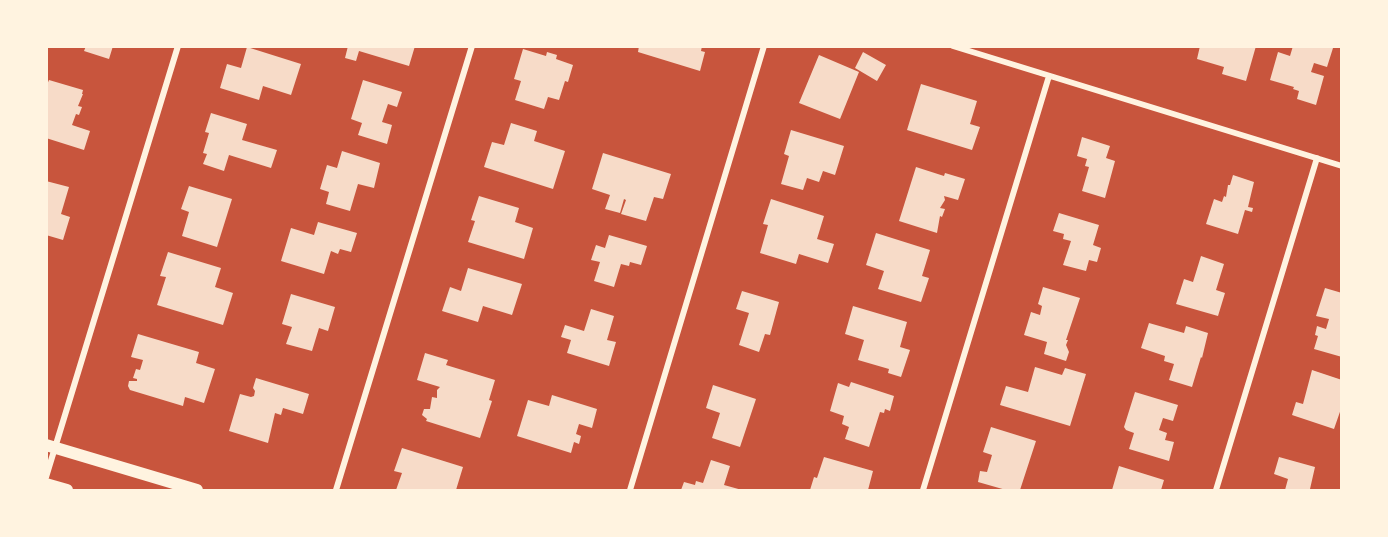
<!DOCTYPE html>
<style>
body{margin:0}
#map{position:relative;width:1388px;height:537px;overflow:hidden;background:#c8553d;font-family:"Times New Roman",serif}
canvas{display:block}
.frame{position:absolute;inset:0;border:48px solid #fff3e0;pointer-events:none}
</style>
<div id="map">
<canvas width="1388" height="537"></canvas>
<div class="frame"></div>
</div>
<script>
const ctx = document.querySelector('canvas').getContext('2d');
ctx.lineJoin = 'round';
function paint(path, color) { ctx.fillStyle = color; ctx.fill(path, 'evenodd'); }
const poly = rows => new Path2D(rows.map(r => 'M' + r).join(''));
function trace(path, color, width, dash) { ctx.strokeStyle = color; ctx.lineWidth = width; ctx.lineCap = dash ? 'butt' : 'round'; ctx.setLineDash(dash || []); ctx.stroke(path); }
const building = poly([
 [86,46,113,46,109,59,84,51],
 [348,46,415,46,409,66,359,51,356,61,345,58],
 [639,46,702,46,701,51,705,52,700,71,638,52],
 [1200,46,1256,46,1246,81,1222,74,1224,67,1197,59],
 [1293,46,1333,48,1327,67,1314,63,1311,72,1324,76,1316,105,1297,99,1299,91,1293,89,1294,87,1270,80,1278,52,1290,56],
 [247,47,301,64,291,95,263,86,259,100,220,88,227,64,241,68],
 [523,49,546,56,547,52,557,55,556,59,573,65,568,82,565,81,559,100,548,97,544,109,515,100,521,81,514,79],
 [863,52,886,65,877,81,855,68],
 [819,55,859,72,840,119,799,103],
 [49,80,83,90,82,94,83,94,78,106,82,107,79,115,76,114,72,125,90,131,84,150,46,138,46,87],
 [363,80,402,92,397,107,388,104,382,122,392,125,387,144,358,135,362,123,351,119],
 [921,84,977,101,970,124,980,127,972,150,907,130],
 [211,113,247,124,242,140,277,150,271,168,229,155,224,171,203,164,207,154,203,153,209,133,205,132],
 [511,123,537,131,534,141,565,151,553,189,484,167,492,142,504,145],
 [791,130,844,146,835,175,823,171,819,182,807,178,803,190,781,184,789,156,784,154],
 [1082,137,1110,146,1106,158,1115,161,1105,198,1082,191,1089,167,1085,166,1087,159,1077,156],
 [342,151,380,163,374,188,358,184,350,211,326,204,329,192,320,189,327,165,337,168],
 [603,153,671,174,663,199,654,197,646,221,621,214,626,200,624,199,620,213,605,209,610,195,592,189],
 [916,167,944,176,945,173,965,179,958,200,944,196,945,200,940,208,945,209,942,217,940,216,937,233,899,221],
 [1233,175,1254,182,1248,207,1253,208,1252,212,1245,210,1238,234,1206,224,1214,199,1222,202,1224,196,1226,197,1228,185,1230,185],
 [46,181,69,187,61,214,70,217,63,240,46,235],
 [189,186,232,199,217,247,182,236,189,212,181,209],
 [479,196,519,208,515,222,533,228,524,259,468,242,475,221,471,220],
 [771,199,824,216,817,239,834,244,828,263,799,254,796,264,760,253,768,225,763,224],
 [1059,213,1099,225,1093,245,1101,248,1097,262,1089,260,1086,271,1063,265,1071,241,1063,239,1064,234,1053,231],
 [318,222,357,233,351,252,340,249,338,254,331,251,324,274,281,261,291,228,314,235],
 [876,233,930,250,922,276,929,278,921,302,878,289,884,271,866,265],
 [609,235,647,246,641,265,630,262,629,266,621,264,614,287,594,281,600,262,591,260,596,245,605,248],
 [168,252,221,268,215,287,233,293,223,325,157,305,166,277,160,276],
 [1201,256,1224,264,1216,290,1225,293,1218,316,1176,304,1184,279,1193,282],
 [468,268,522,284,512,315,483,306,478,322,442,311,450,287,461,291],
 [1043,287,1080,298,1066,340,1068,340,1066,345,1069,352,1066,361,1044,354,1047,342,1024,335,1031,312,1040,315,1042,306,1038,304],
 [1325,288,1342,293,1342,357,1314,349,1318,336,1315,335,1317,326,1326,329,1329,319,1316,316],
 [742,291,779,302,770,335,765,334,759,352,739,345,749,313,736,309],
 [291,294,335,307,328,331,319,328,312,351,286,344,292,327,282,324],
 [853,306,907,322,900,347,910,350,901,377,888,373,889,369,858,360,864,340,845,334],
 [591,309,614,316,607,340,616,342,609,366,567,353,571,340,561,337,565,325,584,331],
 [1149,323,1184,333,1186,326,1208,333,1202,358,1201,357,1192,387,1169,380,1174,364,1164,361,1165,356,1141,348],
 [138,334,199,352,196,363,215,369,204,403,185,397,183,406,130,390,128,386,129,381,137,381,137,379,133,378,136,369,140,370,143,360,131,357],
 [425,353,448,360,446,365,495,380,489,400,492,401,480,438,426,421,427,419,422,415,424,409,430,409,432,397,437,398,437,390,440,387,417,380],
 [1035,367,1062,375,1065,368,1086,374,1070,426,1000,405,1006,386,1028,392],
 [1312,370,1342,380,1342,406,1334,429,1292,415,1296,402,1303,404],
 [256,378,309,394,303,414,283,408,281,415,275,413,268,443,229,431,240,394,251,397,254,396,255,391,253,388],
 [851,382,894,396,890,411,885,409,884,413,880,412,869,447,845,439,849,427,842,424,844,416,830,411,838,383,849,387],
 [713,385,756,399,740,447,712,438,720,413,706,408],
 [1135,392,1178,405,1173,421,1163,418,1159,430,1167,433,1165,440,1174,442,1169,461,1129,449,1134,433,1126,430,1124,427],
 [552,395,597,409,592,428,579,424,576,434,581,436,579,444,574,442,571,453,517,436,528,400,549,406],
 [991,427,1036,441,1020,490,1006,490,978,482,980,471,987,472,992,455,983,452],
 [402,448,463,467,456,490,396,490,402,473,394,471],
 [824,457,873,471,868,490,810,490,814,477,817,478],
 [1279,457,1315,467,1310,489,1285,490,1288,479,1274,474],
 [711,460,730,466,724,485,742,490,681,490,684,482,695,485,696,481,703,483],
 [1119,466,1164,480,1161,490,1112,490]
]);
const minor = poly([
 [953,46,1342,166],
 [46,477,178,46],
 [336,490,472,46],
 [630,490,764,46],
 [923,490,1049,76],
 [1216,490,1317,158]
]);
const secondary = poly([
 [46,445,197,490],
 [46,484,67,490]
]);
paint(building, '#f7dbc8');
trace(minor, '#fff3e0', 6);
trace(secondary, '#fff3e0', 12);
</script>
